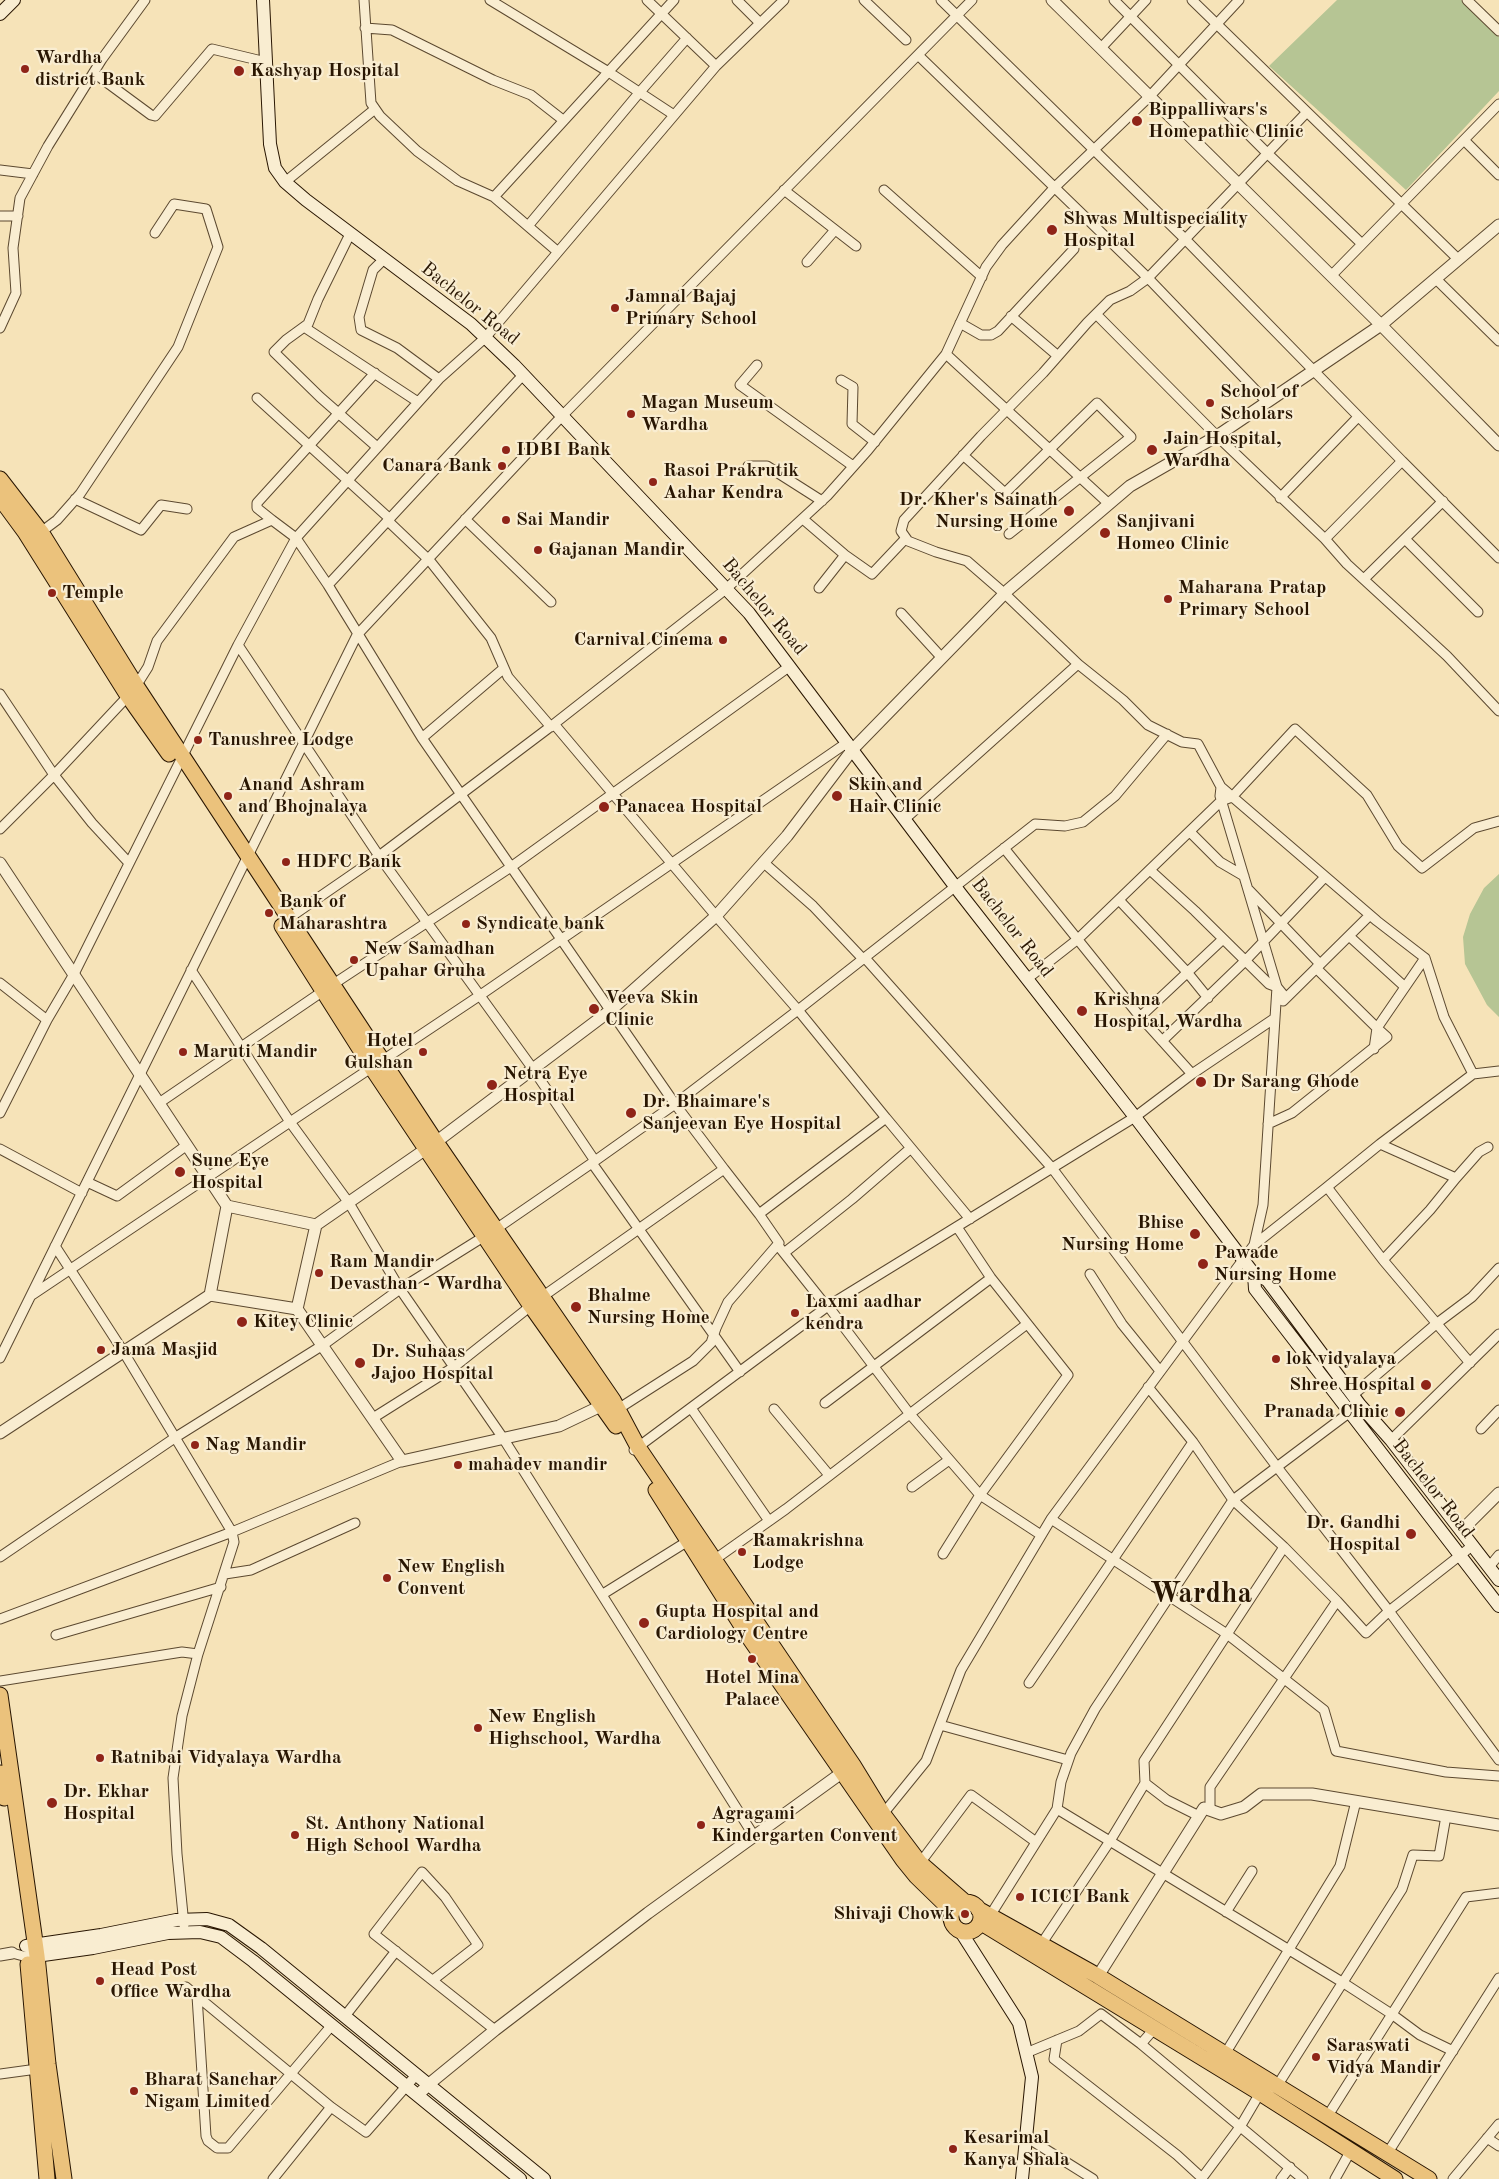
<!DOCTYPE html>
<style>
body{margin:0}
canvas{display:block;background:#f6e3b8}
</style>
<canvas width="1499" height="2179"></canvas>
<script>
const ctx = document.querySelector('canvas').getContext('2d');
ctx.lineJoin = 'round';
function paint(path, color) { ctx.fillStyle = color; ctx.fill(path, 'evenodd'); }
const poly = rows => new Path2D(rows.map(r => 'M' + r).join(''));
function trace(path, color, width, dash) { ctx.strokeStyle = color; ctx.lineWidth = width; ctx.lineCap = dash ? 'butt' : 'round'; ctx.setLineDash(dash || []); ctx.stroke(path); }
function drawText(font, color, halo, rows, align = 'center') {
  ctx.font = font + ' "Old Standard TT",serif'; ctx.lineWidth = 4.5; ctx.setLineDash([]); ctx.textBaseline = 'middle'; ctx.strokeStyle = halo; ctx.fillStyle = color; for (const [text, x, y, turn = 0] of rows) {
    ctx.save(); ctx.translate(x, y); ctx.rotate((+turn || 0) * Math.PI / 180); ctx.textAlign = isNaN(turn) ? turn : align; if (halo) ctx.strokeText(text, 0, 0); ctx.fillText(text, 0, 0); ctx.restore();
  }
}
const green = poly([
 [1337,0,1461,0,1499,37,1499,91,1406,190,1269,66],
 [1499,874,1499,1017,1487,1005,1465,964,1463,937,1470,914,1484,888]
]);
const minor = poly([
 [364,0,371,103,380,116,417,151,458,181,494,197,558,252],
 [490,0,607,71,674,115],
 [647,0,716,66],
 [737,0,760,23],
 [864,0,906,40],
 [941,0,1185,239,1402,461,1325,539,1347,564,1447,656,1499,711],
 [1114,0,1267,153,1362,244],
 [1192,0,1458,259],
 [1467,0,1499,31],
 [365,28,392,30,493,80,531,95,563,120],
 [1101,48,1146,0],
 [918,55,1148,278,1267,402],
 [94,73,151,115,155,116,212,49,266,62],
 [1464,140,1499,175],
 [0,170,33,174],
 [285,182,375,109],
 [784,190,856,246],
 [884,190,982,277],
 [494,197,674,0],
 [0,216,18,216],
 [528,226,639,93,687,38],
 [350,234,318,299,308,324,286,340,274,352,320,397,377,447],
 [384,259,373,270,359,317,361,330,397,348,439,379],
 [807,262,835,230],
 [1331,276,1499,104],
 [1436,279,1499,341],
 [1096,314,1217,436,1325,539],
 [1011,316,1058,356],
 [960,323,981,335,991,335,998,331,1074,249],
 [304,327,418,402],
 [0,328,16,293,13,248,20,198,48,146,102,59,145,0],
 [946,354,1109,504],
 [757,365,740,385,853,466],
 [841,380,853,387,852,424,875,442],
 [257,398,390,519],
 [963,455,1005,493,1097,403,1131,437,1009,534],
 [1402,461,1499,558],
 [748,466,767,466,822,501],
 [1280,498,1358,417],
 [75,499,141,530,161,505,187,509],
 [465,519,551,602],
 [803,519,845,555,872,574,906,538],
 [272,520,257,508,257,503,375,373],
 [388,521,430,561,491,638,508,677,551,727],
 [41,532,57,520,80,494,178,347,218,247,206,209,174,204,155,233],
 [1405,539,1478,612],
 [1364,579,1443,501],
 [328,585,523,375],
 [819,588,845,555],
 [901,613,942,658],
 [238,645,379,856,533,1069,595,1161],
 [1078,664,1005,594,967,561,936,552,908,541,901,531,904,520,981,436,1043,373,1087,323,1110,300,1130,291,1148,278,1307,112],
 [136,686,148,667,157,641,234,537,272,520,296,538,328,585,422,738,675,1104,724,1169],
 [0,694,54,775,92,823,129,863],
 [554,724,726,589,827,496,868,450,946,354,986,267,1002,245,1054,188,1150,96,1239,0],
 [422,738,503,669],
 [905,819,1078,664,1123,700,1148,725,1182,742,1198,744,1221,787,1377,921,1425,958,1377,1028,1387,1037,1292,1113,1268,1124],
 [0,829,54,775,128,696],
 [1190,832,1220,862,1244,876],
 [763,862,813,906,863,959],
 [1150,870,1195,911,1269,984,1277,987,1286,998],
 [1249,890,1320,964],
 [1119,900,1187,972,1208,998],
 [289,918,379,856,554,724,716,916,798,1010,886,1118,759,1214,724,1169,542,1297,454,1367,373,1418],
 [1349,936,1405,987],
 [865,958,1052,1168,1277,1467,1389,1611,1499,1760],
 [1425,958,1444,1017,1473,1074],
 [1316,968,1377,1028,1374,1049],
 [191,970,290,1122,479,996,848,742],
 [1027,979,1078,939,1221,801,1232,797,1295,729,1367,795,1398,846,1422,868,1474,828,1499,821],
 [0,983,47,1020],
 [1283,1001,1370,915],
 [1140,1017,1223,939],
 [1162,1041,1245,961,1325,877],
 [1192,1074,1275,1018],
 [159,1103,332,985,511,867,790,666],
 [0,1113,47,1020,74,974,238,645,296,538,439,379,485,338,716,66,784,0],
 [886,1118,970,1219],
 [1380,1144,1456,1178,1430,1210,1383,1260],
 [0,1149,82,1193],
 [592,1163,740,1372],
 [1456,1178,1479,1152,1488,1147],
 [87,1182,117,1196,187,1145],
 [1327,1187,1380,1144,1473,1074,1499,1071],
 [1254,1245,1327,1187,1383,1260,1470,1363],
 [55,1246,123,1351,232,1532,402,1461],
 [780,1248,827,1307],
 [784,1253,852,1199,911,1148],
 [1090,1274,1122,1324,1160,1371],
 [32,1295,290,1122,349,1203,400,1289,503,1438,754,1836],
 [828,1306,909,1413,980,1495,1041,1535],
 [0,1358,357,635,562,416,972,0],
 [1353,1395,1436,1324,1472,1297,1499,1268],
 [825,1403,991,1278],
 [691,1408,769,1521],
 [618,1409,693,1361,711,1343,716,1328,728,1302,779,1243,759,1214],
 [774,1409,829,1475],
 [1481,1429,1499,1410],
 [1391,1440,1499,1334],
 [1193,1442,1233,1500,1284,1547],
 [634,1450,828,1306,1135,1117,1192,1074,1137,1013,1004,848],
 [912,1487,949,1460],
 [1051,1519,1227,1634,1324,1710,1336,1751,1446,1772,1499,1776],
 [943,1554,980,1495,1068,1375,991,1278,957,1227],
 [0,1557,176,1437,323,1345,400,1289,496,1229,592,1163,675,1104,798,1010,1035,824,1065,826,1083,822,1115,796,1167,734],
 [714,1560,786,1509,1027,1324],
 [1489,1567,1499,1555],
 [225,1574,251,1570,355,1523],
 [603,1594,688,1541],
 [1337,1601,1366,1633,1389,1611,1472,1546],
 [0,1619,232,1532,234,1542,198,1654,182,1716,173,1778,177,1854,184,1925],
 [56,1635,221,1587],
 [0,1681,182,1652,198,1654],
 [1029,1683,1193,1442,1148,1387],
 [940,1725,1068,1760],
 [1145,1783,1144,1761,1284,1547,1337,1601,1210,1787,1210,1810],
 [1057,1809,1061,1782,1071,1753,1095,1709,1233,1500,1354,1409],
 [883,1814,926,1761,961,1670,1051,1519,1254,1245,1263,1205,1277,987,1220,796,1221,787],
 [920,1863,971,1795,1036,1842],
 [1226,1912,1252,1871],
 [988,1919,1057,1809,1342,1982,1393,2015,1420,2035,1453,2051],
 [1042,1943,1110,1841,1145,1783,1167,1800,1199,1816],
 [12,1953,27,1957],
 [433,1980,478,1945,445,1897,422,1872,374,1934,495,2030],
 [186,1987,331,2107,366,2132,417,2074],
 [197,1996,206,2136,208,2141,217,2148,228,2148,332,2025],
 [345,2016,396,1951],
 [1057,2040,1054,2059,1177,2155,1202,2178,1240,2127,1260,2093,1277,2086,1402,1889,1413,1855,1439,1856,1446,1816],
 [1141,2044,1154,2029],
 [1026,2053,1079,2031,1101,2014,1141,2044,1303,2179],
 [1225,2054,1340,1866,1356,1801],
 [0,2074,37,2069],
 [1327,2117,1466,1897,1499,1893],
 [1026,2137,1093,2179],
 [1487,2138,1499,2146],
 [1387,2154,1499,1978],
 [273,2179,331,2107],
 [1281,2179,1290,2167],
 [1335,2179,1350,2152],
 [1453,2179,1499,2124]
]);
const tertiary = poly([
 [1052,0,1381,325,1499,445],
 [0,863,227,1206,316,1225],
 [210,1295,297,1309,402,1461,559,1426,603,1405],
 [297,1309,316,1225,436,1142,611,1010,716,916,787,836,853,749,1008,590,1130,486,1217,436,1381,325,1499,225],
 [0,1433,210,1295,227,1206],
 [1461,1531,1499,1493],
 [0,1955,12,1953],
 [1098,1976,1204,1808,1221,1814,1244,1807,1261,1794,1312,1794,1499,1825],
 [418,2095,429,2084,495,2030,648,1913,847,1769]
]);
const secondary = poly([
 [263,0,270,144,275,168,285,182,306,200,471,324,514,365,749,613,960,893,1135,1117,1254,1274,1267,1280,1360,1405,1391,1440,1499,1580],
 [0,14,14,0],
 [1254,1274,1255,1289,1499,1606],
 [961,1932,1019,2023,1032,2077,1022,2179],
 [26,1946,101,1935,176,1920,207,1919,229,1925,261,1948,544,2179],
 [29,1957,93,1948,168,1933,200,1932,221,1937,253,1961,520,2179]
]);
const primary = poly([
 [0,479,41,532,137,687,436,1142,613,1400,638,1447,853,1765,883,1814,920,1863,966,1903],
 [0,498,25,532,128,696,169,754],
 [282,926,372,1068,531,1306,616,1426],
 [656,1490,750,1639,903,1860,916,1876,952,1911],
 [0,1695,37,1956,48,2064,64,2179],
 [0,1773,4,1798],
 '951 1917a15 15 0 1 1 30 0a15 15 0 1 1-30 0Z',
 [978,1909,1098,1976,1429,2179],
 [980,1922,1260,2093,1395,2179],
 [28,1964,47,2179]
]);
const markers = [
 [25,69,5,"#8f2418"],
 [239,71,6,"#8f2418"],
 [1137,121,6,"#8f2418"],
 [1052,230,6,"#8f2418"],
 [615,308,5,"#8f2418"],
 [1210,403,5,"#8f2418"],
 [631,414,5,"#8f2418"],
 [506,450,5,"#8f2418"],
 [1152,450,6,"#8f2418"],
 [502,466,5,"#8f2418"],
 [653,482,5,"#8f2418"],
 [1069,511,6,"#8f2418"],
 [506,520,5,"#8f2418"],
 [1105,533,6,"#8f2418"],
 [538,550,5,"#8f2418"],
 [52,593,5,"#8f2418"],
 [1168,599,5,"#8f2418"],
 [723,640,5,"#8f2418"],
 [198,740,5,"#8f2418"],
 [228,796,5,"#8f2418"],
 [837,796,6,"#8f2418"],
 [604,807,6,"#8f2418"],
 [286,862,5,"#8f2418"],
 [269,913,5,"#8f2418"],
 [466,924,5,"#8f2418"],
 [354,960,5,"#8f2418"],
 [594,1009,6,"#8f2418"],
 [1082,1011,6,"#8f2418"],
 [183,1052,5,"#8f2418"],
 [423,1052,5,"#8f2418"],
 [1201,1082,6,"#8f2418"],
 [492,1085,6,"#8f2418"],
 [631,1113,6,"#8f2418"],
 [180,1172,6,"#8f2418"],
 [1195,1234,6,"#8f2418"],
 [1203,1264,6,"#8f2418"],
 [319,1273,5,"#8f2418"],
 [576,1307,6,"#8f2418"],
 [795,1313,5,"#8f2418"],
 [242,1322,6,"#8f2418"],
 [101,1350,5,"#8f2418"],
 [1276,1359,5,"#8f2418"],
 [360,1363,6,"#8f2418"],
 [1426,1385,6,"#8f2418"],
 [1400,1412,6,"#8f2418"],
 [195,1445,5,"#8f2418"],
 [458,1465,5,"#8f2418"],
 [1411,1534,6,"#8f2418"],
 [742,1552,5,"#8f2418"],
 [387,1578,5,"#8f2418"],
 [644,1623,6,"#8f2418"],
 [752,1659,5,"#8f2418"],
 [478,1728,5,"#8f2418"],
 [100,1758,5,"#8f2418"],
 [52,1803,6,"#8f2418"],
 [701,1825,5,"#8f2418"],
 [295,1835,5,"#8f2418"],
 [1020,1897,5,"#8f2418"],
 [965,1914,5,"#8f2418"],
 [100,1981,5,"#8f2418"],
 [1316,2057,5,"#8f2418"],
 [134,2091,5,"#8f2418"],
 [953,2149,5,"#8f2418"]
];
const poiNames = [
 ["Wardha",35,58],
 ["district Bank",35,80],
 ["Kashyap Hospital",250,71],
 ["Bippalliwars's",1148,110],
 ["Homepathic Clinic",1148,132],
 ["Shwas Multispeciality",1063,219],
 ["Hospital",1063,241],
 ["Jamnal Bajaj",625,297],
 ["Primary School",625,319],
 ["School of",1220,392],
 ["Scholars",1220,414],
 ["Magan Museum",641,403],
 ["Wardha",641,425],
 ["Jain Hospital,",1163,439],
 ["Wardha",1163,461],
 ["IDBI Bank",516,450],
 ["Canara Bank",492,466,"right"],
 ["Rasoi Prakrutik",663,471],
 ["Aahar Kendra",663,493],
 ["Dr. Kher's Sainath",1058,500,"right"],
 ["Nursing Home",1058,522,"right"],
 ["Sai Mandir",516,520],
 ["Sanjivani",1116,522],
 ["Homeo Clinic",1116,544],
 ["Gajanan Mandir",548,550],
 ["Maharana Pratap",1178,588],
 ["Primary School",1178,610],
 ["Temple",62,593],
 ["Carnival Cinema",713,640,"right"],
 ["Tanushree Lodge",208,740],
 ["Anand Ashram",238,785],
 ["and Bhojnalaya",238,807],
 ["Skin and",848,785],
 ["Hair Clinic",848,807],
 ["Panacea Hospital",615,807],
 ["HDFC Bank",296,862],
 ["Bank of",279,902],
 ["Maharashtra",279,924],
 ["Syndicate bank",476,924],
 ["New Samadhan",364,949],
 ["Upahar Gruha",364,971],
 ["Veeva Skin",605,998],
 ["Clinic",605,1020],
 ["Krishna",1093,1000],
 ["Hospital, Wardha",1093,1022],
 ["Hotel",413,1041,"right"],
 ["Gulshan",413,1063,"right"],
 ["Maruti Mandir",193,1052],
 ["Netra Eye",503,1074],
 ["Hospital",503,1096],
 ["Dr Sarang Ghode",1212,1082],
 ["Dr. Bhaimare's",642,1102],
 ["Sanjeevan Eye Hospital",642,1124],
 ["Sune Eye",191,1161],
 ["Hospital",191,1183],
 ["Bhise",1184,1223,"right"],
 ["Nursing Home",1184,1245,"right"],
 ["Pawade",1214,1253],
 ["Nursing Home",1214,1275],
 ["Ram Mandir",329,1262],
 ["Devasthan - Wardha",329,1284],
 ["Bhalme",587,1296],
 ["Nursing Home",587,1318],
 ["Laxmi aadhar",805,1302],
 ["kendra",805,1324],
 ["Kitey Clinic",253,1322],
 ["Jama Masjid",111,1350],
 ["Dr. Suhaas",371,1352],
 ["Jajoo Hospital",371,1374],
 ["lok vidyalaya",1286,1359],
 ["Shree Hospital",1415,1385,"right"],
 ["Pranada Clinic",1389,1412,"right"],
 ["Nag Mandir",205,1445],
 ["mahadev mandir",468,1465],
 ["Dr. Gandhi",1400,1523,"right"],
 ["Hospital",1400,1545,"right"],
 ["Ramakrishna",752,1541],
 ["Lodge",752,1563],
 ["New English",397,1567],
 ["Convent",397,1589],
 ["Gupta Hospital and",655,1612],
 ["Cardiology Centre",655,1634],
 ["Hotel Mina",752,1678,"center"],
 ["Palace",752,1700,"center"],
 ["New English",488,1717],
 ["Highschool, Wardha",488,1739],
 ["Ratnibai Vidyalaya Wardha",110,1758],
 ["Dr. Ekhar",63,1792],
 ["Hospital",63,1814],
 ["Agragami",711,1814],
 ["Kindergarten Convent",711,1836],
 ["St. Anthony National",305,1824],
 ["High School Wardha",305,1846],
 ["ICICI Bank",1030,1897],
 ["Shivaji Chowk",955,1914,"right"],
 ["Head Post",110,1970],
 ["Office Wardha",110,1992],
 ["Saraswati",1326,2046],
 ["Vidya Mandir",1326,2068],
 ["Bharat Sanchar",144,2080],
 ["Nigam Limited",144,2102],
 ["Kesarimal",963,2138],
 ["Kanya Shala",963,2160]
];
const streetNames = [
 ["Bachelor Road",470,304,39],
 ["Bachelor Road",764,607,50],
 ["Bachelor Road",1012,928,52],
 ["Bachelor Road",1433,1489,52]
];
const townNames = [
 ["Wardha",1201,1594]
];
paint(green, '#b6c594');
trace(minor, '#5c4930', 11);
trace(tertiary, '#5c4930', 13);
trace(secondary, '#291602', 14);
trace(primary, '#291602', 17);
trace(minor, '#f9edd1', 9);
trace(tertiary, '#f9edd1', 11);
trace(secondary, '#f9edd1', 12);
trace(primary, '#ebc27c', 15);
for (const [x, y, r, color] of markers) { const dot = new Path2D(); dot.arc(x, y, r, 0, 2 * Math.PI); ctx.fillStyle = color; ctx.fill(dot); trace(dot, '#f9edd1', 2); }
drawText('bold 19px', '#291602', '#f9edd1', poiNames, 'left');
drawText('19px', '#291602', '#f9edd1', streetNames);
drawText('bold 29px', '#291602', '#f9edd1', townNames);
</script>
